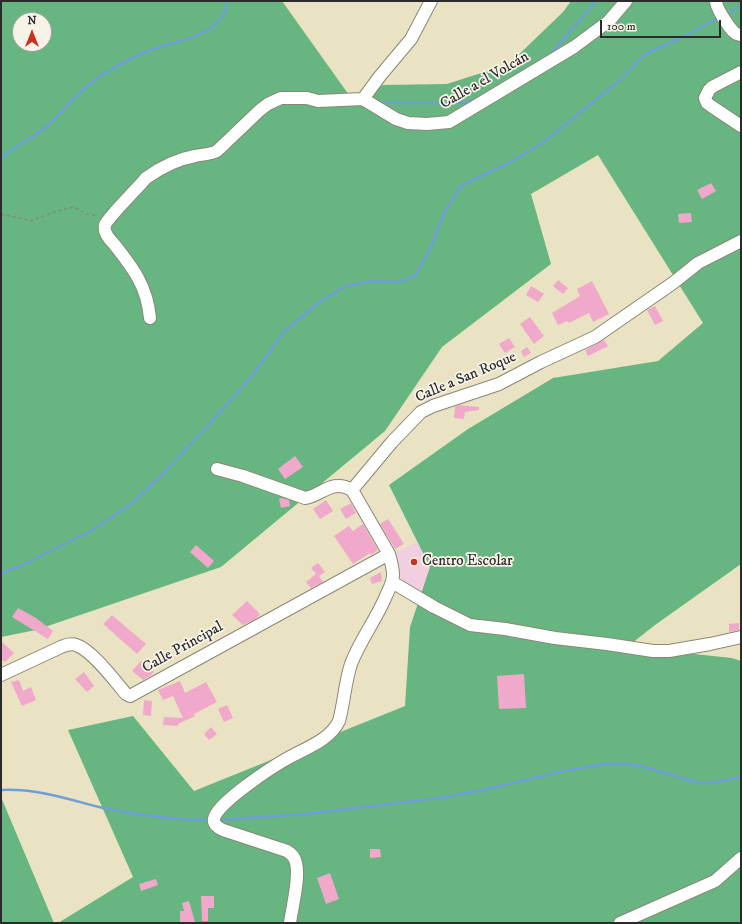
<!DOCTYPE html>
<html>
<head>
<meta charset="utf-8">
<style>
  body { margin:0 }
  #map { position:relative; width:742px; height:924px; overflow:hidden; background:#e9e3c3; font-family:"IM FELL DW Pica",serif }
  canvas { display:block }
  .frame { position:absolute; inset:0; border:2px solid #2b2b2b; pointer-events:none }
  .north { position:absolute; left:12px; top:12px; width:40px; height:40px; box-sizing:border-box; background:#f7f3e8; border:1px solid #a5a39c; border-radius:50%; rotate:0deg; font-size:11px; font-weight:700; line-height:16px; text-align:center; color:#2b2b2b }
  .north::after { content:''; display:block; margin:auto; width:14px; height:18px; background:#c8321e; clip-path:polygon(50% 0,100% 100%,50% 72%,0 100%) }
  .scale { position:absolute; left:600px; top:20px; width:121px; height:18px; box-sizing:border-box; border:2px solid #2b2b2b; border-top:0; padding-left:5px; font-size:12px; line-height:14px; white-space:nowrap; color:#2b2b2b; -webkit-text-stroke:3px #f7f3e8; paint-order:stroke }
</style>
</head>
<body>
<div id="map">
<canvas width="742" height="924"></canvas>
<div class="frame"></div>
<div class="north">N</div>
<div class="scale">100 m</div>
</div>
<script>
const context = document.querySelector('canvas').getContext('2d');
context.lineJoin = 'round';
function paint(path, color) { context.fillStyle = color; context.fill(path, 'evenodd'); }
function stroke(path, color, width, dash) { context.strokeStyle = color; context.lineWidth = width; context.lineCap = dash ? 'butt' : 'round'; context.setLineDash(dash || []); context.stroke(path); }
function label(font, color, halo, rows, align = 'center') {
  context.font = font + ' "IM FELL DW Pica",serif'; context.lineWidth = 3.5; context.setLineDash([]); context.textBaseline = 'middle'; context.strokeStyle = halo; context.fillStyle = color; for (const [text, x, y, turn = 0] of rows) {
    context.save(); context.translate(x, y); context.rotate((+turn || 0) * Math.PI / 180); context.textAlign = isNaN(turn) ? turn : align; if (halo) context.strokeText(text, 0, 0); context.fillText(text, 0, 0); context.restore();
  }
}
const built = new Path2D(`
  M421,540L442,585L424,593L418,592L399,577L395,553Z`);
const forest = new Path2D(`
  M1,1H282L354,102L383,85L447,84L509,64L563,12L571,1H741V564L655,625L627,647L732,658L741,661V923H58L133,877L68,730L133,716L194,791L405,706L410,627L430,567L389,485L468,429L553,378L658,361L703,323L598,155L531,194L551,264L442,347L385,431L221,567L36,630L1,637ZM20,20H44V44H20Z
  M1,797L54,923H1Z`);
const stream = new Path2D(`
  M726,14L741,6
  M550,55L596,1
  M379,103H465L475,100
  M1,158C16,146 34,137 48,125C61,113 72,100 85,88C102,73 123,62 145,52C170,41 225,38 227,1
  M1,573L21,566L91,531L131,504L167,470L203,431L252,376L283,333L319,302L346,286L374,281L400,282L416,275L431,247L444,213L462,185L511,162L544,142L619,81L645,54L683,37L720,17
  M1,790C36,788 70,800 103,808C139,815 173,820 210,820
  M217,820L306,814L439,798L474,792L569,770L605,764H629L641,766L699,783H711L741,777`);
const building = new Path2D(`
  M711,183L716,191L702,199L697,190Z
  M691,213L692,222L679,223L678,214Z
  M558,280L568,288L563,294L553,286Z
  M592,281L609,314L593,322L589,313L569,323L567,321L558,325L552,313L580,296L577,289Z
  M531,286L544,294L538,302L526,295Z
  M655,306L663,321L655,325L647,310Z
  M530,317L544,336L534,344L520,324Z
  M509,338L515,347L505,353L499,344Z
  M604,340L608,346L588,356L585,350Z
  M527,347L531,353L524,357L521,351Z
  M459,405L479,407V410L465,412L464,419L454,418L455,407Z
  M295,456L303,467L285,479L278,469Z
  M282,498L289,500L290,506L281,508L279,499Z
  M326,500L333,511L320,519L313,509Z
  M351,503L356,513L346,519L340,509Z
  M388,519L404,544L395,549L380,524Z
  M363,524L378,550L371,555L370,553L353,564L334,536L349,526L353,531Z
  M196,545L214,561L208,568L190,552Z
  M318,563L325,572L319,576L323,582L311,588L306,582L316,574L311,568Z
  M381,572L382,581L372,584L370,578Z
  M247,601L260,614L256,619L243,625L232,615Z
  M18,608L36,618L53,631L48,639L12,617Z
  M112,615L146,644L137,654L103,624Z
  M739,623V630L729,632V624Z
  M1,641L14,653L5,662L1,659Z
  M141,661L154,672L150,676L143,680L132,671Z
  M84,672L94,686L87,692L75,679Z
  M524,674L526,708L499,709L497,676Z
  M19,680L23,691L31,687L36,700L22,706L11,682Z
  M180,681L185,693L206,682L217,702L194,714L195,716L178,724V726L163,725L164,717L183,718L173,696L163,700L158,690Z
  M144,700L152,701L151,716L143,715Z
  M227,705L233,718L224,722L218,709Z
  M211,727L217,734L209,740L204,734Z
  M370,849H380L381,857L370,858Z
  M330,873L339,899L326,904L317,878Z
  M156,879L158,885L141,891L139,884Z
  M201,896H214V908H208V921H202Z
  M189,901L195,922H180V911H184L182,903Z`);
const path = new Path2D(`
  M1,214L31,221L51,213L73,207L78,209L86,214L94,215L97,217`);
const minor = new Path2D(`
  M716,1C716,8 729,28 735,33C737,35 738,34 741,35
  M741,72L712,87L709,90L705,98L707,103L711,106L741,126
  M363,99L380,76L411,39L431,1
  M150,318C147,286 133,268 114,244C109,239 103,232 105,225C109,216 138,188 146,178C160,168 178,159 195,156C203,154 209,155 217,151L260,110L268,104L281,98H307L318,101L363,99L396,119L408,123L427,124L449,122L574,47L609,21L626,1
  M217,469L243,476L305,498C321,496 332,478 352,490
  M392,582L434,607L470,625L505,629L555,638L607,644L653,651H669L710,644L741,637
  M1,675L61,647C66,645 71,643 76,645C92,650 115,681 126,694L130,696L389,554
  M290,923C292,908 300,877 296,863C295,858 292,854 287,851L223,830C218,828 213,824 214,819C215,804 275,765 290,757C306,748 330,740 339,721C344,703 345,682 351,664C360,640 376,620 386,596C389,589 393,583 393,575C393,568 391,561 389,554L352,490L392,442L421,412L433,406L499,384L541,362L595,337L673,283L698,263L741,241
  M620,923L715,881L741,858`);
const markers = [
  [414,562,4,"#c8321e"]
];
const streetNames = [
  ["Calle a el Volcán",485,81,-30],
  ["Calle a San Roque",466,378,-23],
  ["Calle Principal",183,648,-29]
];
const poiNames = [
  ["Centro Escolar",422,562]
];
paint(built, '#f2cfe0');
paint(forest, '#67b681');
stroke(stream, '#6d9ed7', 2.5);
paint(building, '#f0a9cb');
stroke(minor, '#8a8777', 14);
stroke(path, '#8a8777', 1.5, [3, 3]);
stroke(minor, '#fff', 12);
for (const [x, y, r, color] of markers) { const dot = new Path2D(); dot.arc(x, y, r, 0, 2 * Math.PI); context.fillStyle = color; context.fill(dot); stroke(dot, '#f7f3e8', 1.5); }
label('15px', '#2b2b2b', '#f7f3e8', streetNames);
label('15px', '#2b2b2b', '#f7f3e8', poiNames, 'left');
</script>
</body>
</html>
